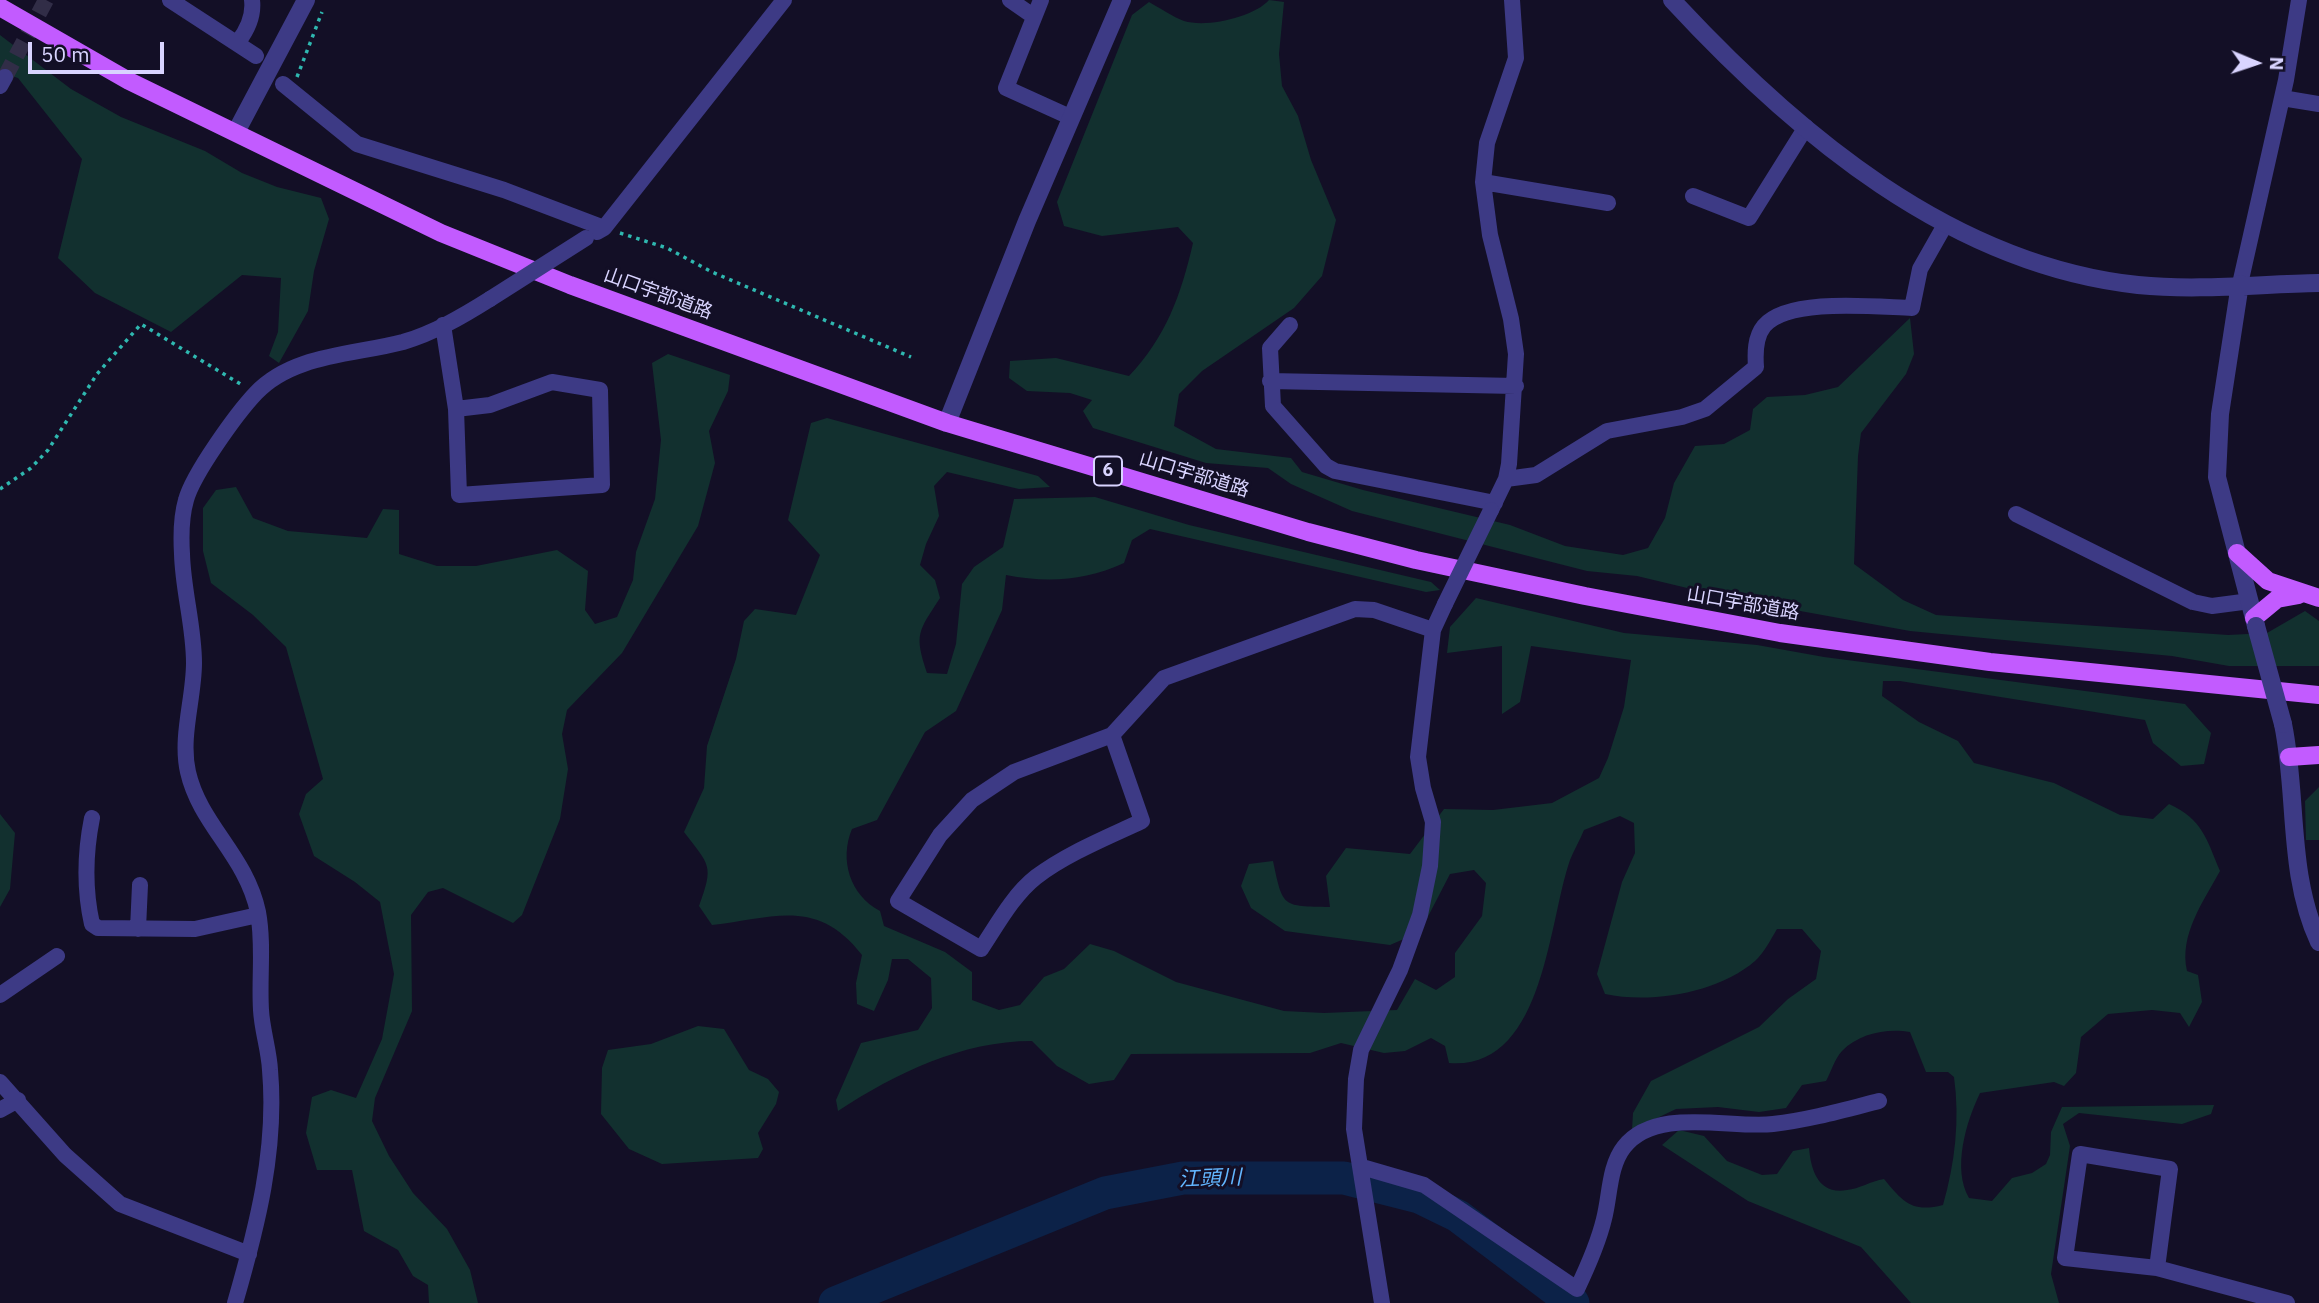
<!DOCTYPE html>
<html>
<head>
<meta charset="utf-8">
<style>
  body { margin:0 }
  #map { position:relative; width:2319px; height:1303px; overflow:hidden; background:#130f26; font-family:"IBM Plex Sans",sans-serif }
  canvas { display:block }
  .north { position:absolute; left:2221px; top:28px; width:70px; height:70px; -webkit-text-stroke:5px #130f26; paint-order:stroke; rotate:92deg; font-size:19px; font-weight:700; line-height:28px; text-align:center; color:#d9d4ff }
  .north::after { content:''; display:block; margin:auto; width:24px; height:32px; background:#d9d4ff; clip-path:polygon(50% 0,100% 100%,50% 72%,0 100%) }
  .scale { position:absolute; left:28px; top:42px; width:136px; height:32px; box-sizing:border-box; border:4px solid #d9d4ff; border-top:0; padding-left:9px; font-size:21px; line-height:24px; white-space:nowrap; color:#d9d4ff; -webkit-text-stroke:5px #130f26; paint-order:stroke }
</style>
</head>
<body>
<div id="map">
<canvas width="2319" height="1303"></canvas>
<div class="north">N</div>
<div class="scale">50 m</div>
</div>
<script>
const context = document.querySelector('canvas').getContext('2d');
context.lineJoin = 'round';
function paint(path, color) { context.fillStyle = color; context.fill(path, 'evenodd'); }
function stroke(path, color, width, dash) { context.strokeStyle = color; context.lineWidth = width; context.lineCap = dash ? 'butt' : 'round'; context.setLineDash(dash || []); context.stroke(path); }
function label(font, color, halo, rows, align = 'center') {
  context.font = font + ' "IBM Plex Sans","Noto Sans JP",sans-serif'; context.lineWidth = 6; context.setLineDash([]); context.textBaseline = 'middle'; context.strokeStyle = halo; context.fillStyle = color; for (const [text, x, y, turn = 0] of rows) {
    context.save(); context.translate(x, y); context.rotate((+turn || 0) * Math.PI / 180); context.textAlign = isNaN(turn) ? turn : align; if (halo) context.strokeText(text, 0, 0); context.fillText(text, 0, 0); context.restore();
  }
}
const green = new Path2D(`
  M1269,0L1284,2L1279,54L1282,86L1298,116L1311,160L1336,220L1322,276L1294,308L1202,371L1179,394L1174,426L1216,449L1291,458L1302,472L1363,490L1510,525L1565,546L1623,555L1648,548L1665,518L1674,483L1695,446L1724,444L1750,430L1753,409L1767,397L1805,395L1838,387L1910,318L1914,354L1906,374L1861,433L1858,456L1854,564L1903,600L1936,615L2228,635L2267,633L2305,611L2319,621V666H2229L2172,656L1910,631L1729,598L1637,576L1587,571L1352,511L1291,484L1268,468L1206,463L1093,428L1083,411L1092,400L1070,393L1027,391L1009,378L1010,361L1056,358L1129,376C1166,337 1181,295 1193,243L1178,227L1102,236L1064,226L1057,202L1132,15L1149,2C1160,8 1173,17 1184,21C1207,28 1254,17 1269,0Z
  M0,35L71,89L121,117L205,151L242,173L277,187L321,198L329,219L314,271L308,311L279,363L269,356L278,332L281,278L242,275L171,332L95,293L58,258L82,159L18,78L0,72Z
  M668,354L730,375L728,391L709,431L715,463L698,526L622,653L567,710L562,734L568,769L560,819L522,915L513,923L443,888L428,892L411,915L412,1011L375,1098L372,1121L389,1156L413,1193L447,1229L470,1270L478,1303H429L428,1285L413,1276L398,1250L364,1231L352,1170H317L306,1133L312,1097L331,1090L356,1098L382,1039L394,974L380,902L355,882L314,856L299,814L306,794L323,779L286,647L253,615L211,583L203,551V508L216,490L236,487L253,518L288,531L367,538L383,509L399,510V554L437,566H476L557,550L588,571L585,610L595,624L617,617L633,580L636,552L655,499L661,440L652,363Z
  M827,418L1038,476L1050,487L1019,489L947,472L934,486L939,516L926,544L920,565L935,580L940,598C918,632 914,634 927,673L947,674L956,644L962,584L974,567L1003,547L1014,499L1095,497L1189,525L1431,582L1440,590L1426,592L1150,529L1132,540L1124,563C1085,581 1047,583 1006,575L1002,610L956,711L925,732L877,820L852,829C839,860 850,895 880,911L884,926L945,952L972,972V1000L999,1010L1020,1005L1044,977L1064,969L1090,944L1114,951L1176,982L1284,1011L1324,1013L1397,1010L1415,979L1436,990L1455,977V953L1482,916L1486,883L1474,870L1450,874L1420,932L1390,945L1285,931L1251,908L1241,886L1249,864L1273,861C1283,908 1282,906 1330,907L1326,876L1346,848L1410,854L1444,809L1493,810L1552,803L1599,778L1608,758L1624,707L1631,660L1531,646L1520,702L1502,714V646L1447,653L1450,627L1476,598L1624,633L1757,645L1824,657L2185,704L2211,733L2204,764L2181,766L2153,743L2145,720L1900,681H1883L1882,696L1919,722L1958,741L1974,763L2054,783L2120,815L2153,819L2169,804C2203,820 2206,838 2220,871C2203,902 2179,935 2187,971L2198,975L2202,1002L2189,1027L2180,1013L2152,1010L2108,1014L2081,1037L2076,1073L2064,1086L2054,1082L1980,1093C1966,1122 1952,1169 1969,1198L1992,1201L2012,1178L2032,1173L2046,1164L2050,1155L2051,1132L2062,1107L2214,1105L2211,1114L2182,1124L2079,1113L2063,1124L2070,1146L2051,1274L2059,1303H1911L1861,1247L1748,1201L1662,1145L1679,1130L1704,1136L1727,1161L1762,1175L1777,1174L1793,1151L1809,1148C1811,1170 1818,1195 1847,1190C1859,1189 1871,1181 1884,1179C1903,1202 1912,1213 1943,1205C1955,1163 1960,1120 1954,1077L1948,1072H1926L1910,1032C1888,1028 1859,1033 1842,1051C1835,1058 1831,1072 1826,1081L1802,1085L1786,1108L1759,1112L1718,1107L1676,1109L1632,1130L1633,1113L1651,1081L1759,1027L1788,999L1816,979L1821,951L1802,929H1777C1771,939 1764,953 1755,961C1718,993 1651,1004 1605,994L1597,974L1622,882L1635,853L1634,823L1620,816L1584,830C1580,840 1574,850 1570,860C1548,923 1544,1071 1449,1063L1445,1046L1431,1038L1405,1051L1384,1053L1341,1043L1310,1053L1131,1054L1114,1080L1089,1084L1057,1066L1032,1041C962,1041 896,1073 838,1111L836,1100L861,1043L918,1030L932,1008L931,978L908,959H892L888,980L874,1011L857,1004L856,983L862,955C817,897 774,918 712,925L699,906C714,865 710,866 684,832L704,788L707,746L736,659L744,621L755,609L796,615L820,555L788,520L811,423Z
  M2319,787V840H2306L2305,801Z
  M0,814L15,833L10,889L0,907Z
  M698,1026L724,1029L749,1070L768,1079L779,1092L776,1104L758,1133L763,1149L758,1158L662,1164L629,1149L601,1114L602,1068L608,1050L651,1044Z`);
const river = new Path2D(`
  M835,1303L1105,1193L1183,1178H1344L1419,1197L1458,1216L1573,1303`);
const minorTunnel = new Path2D(`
  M5,77L46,0`);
const path = new Path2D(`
  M297,77L322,12
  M620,233L667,248L712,272L911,357
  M0,489L31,468L48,450L97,374L141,324L242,385`);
const minor = new Path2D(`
  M170,0L256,56
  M1010,0L1033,16
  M1041,0L1006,88L1070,117
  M238,42C248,29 254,16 252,0
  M283,84L357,144L504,190L604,228
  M0,86L5,77
  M2282,98L2319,104
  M1483,182L1608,203
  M1693,196L1749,218L1806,127
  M597,232L604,228L784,0
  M2240,284L2286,80L2299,0
  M443,325L456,409L459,495L602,485L600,390L552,382L490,405L456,409
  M1290,325L1270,348L1273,406L1326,466L1335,471L1495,503
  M1270,381L1516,386
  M1506,479L1536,475L1607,431L1682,417L1705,409L1756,367C1755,353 1755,337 1764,326C1788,297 1877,307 1912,308L1920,269L1945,225
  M1491,510L1506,479L1509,464L1516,354L1511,319L1490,235L1483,182L1487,143L1516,58L1512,0
  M2016,514L2193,602L2212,606L2250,601
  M1112,735L1142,821C1106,838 1068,853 1036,877C1013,895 997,925 981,949L898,901L940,835L972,800L1014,772L1112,735L1164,678L1355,609L1374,610L1433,630
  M92,818C85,853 84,888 92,924L98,928L195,929L258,915
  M138,929L140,885
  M0,995L57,956
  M0,1082L65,1155L120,1204L249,1254
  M0,1110L18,1100
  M1362,1167L1424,1185L1577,1289C1588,1266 1598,1244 1604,1219C1610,1196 1609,1166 1624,1147C1656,1106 1730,1129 1773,1124C1809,1120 1844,1110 1879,1101
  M2157,1268L2170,1169L2080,1154L2065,1258L2157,1268L2287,1303
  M235,1303C257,1227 277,1150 270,1070C269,1050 262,1030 261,1010C259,977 264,945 258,912C246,855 200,825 188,772C180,737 194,698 194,663C194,626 183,591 182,554C181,537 181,517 186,500C193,474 237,413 256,393C293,354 354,355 403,342C434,333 463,316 490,299
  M1382,1303L1354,1129L1356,1079L1361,1050L1400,970L1420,915L1430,866L1433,822L1423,788L1418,757L1433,630L1445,604`);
const tertiary = new Path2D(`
  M1672,0C1795,133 1951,265 2138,285C2198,291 2259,284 2319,283
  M236,132L306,0
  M2240,284L2220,414L2217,477L2256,626
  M947,423L1027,221L1122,0
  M2283,724C2298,797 2287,873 2319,942`);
const primary = new Path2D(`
  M0,7L129,81L441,233L570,285L947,423L1308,532L1416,560L1585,596L1780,633L1990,662L2319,695
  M2237,553L2268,581L2319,598
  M2254,618L2277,599L2299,595
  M2289,757L2319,755`);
const minorBridge = new Path2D(`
  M490,299L586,238
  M1445,604L1491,510`);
const tertiaryBridge = new Path2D(`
  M2256,626L2283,724`);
const shields = [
  [1108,471,28]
];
const shieldNames = [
  ["6",1108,471]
];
const streetNames = [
  ["山口宇部道路",658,294,20],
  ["山口宇部道路",1194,475,17],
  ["山口宇部道路",1743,604,10]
];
const waterNames = [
  ["江頭川",1210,1179,-2]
];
paint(green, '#12302f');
stroke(river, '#0c2248', 33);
stroke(minorTunnel, '#312d47', 16, [16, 8]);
stroke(path, '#2fb8b0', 3.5, [3.5, 5]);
stroke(minor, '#3d3a85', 16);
stroke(tertiary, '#3d3a85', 18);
stroke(primary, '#c25bff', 18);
stroke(minorBridge, '#3d3a85', 16);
stroke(tertiaryBridge, '#3d3a85', 18);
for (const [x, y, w] of shields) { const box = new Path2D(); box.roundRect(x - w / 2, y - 14.5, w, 29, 5); context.fillStyle = '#130f26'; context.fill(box); stroke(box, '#d9d4ff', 2); }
label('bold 18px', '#d9d4ff', null, shieldNames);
label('19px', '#d9d4ff', '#130f26', streetNames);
label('italic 21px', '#62b6ff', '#130f26', waterNames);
</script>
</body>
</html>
